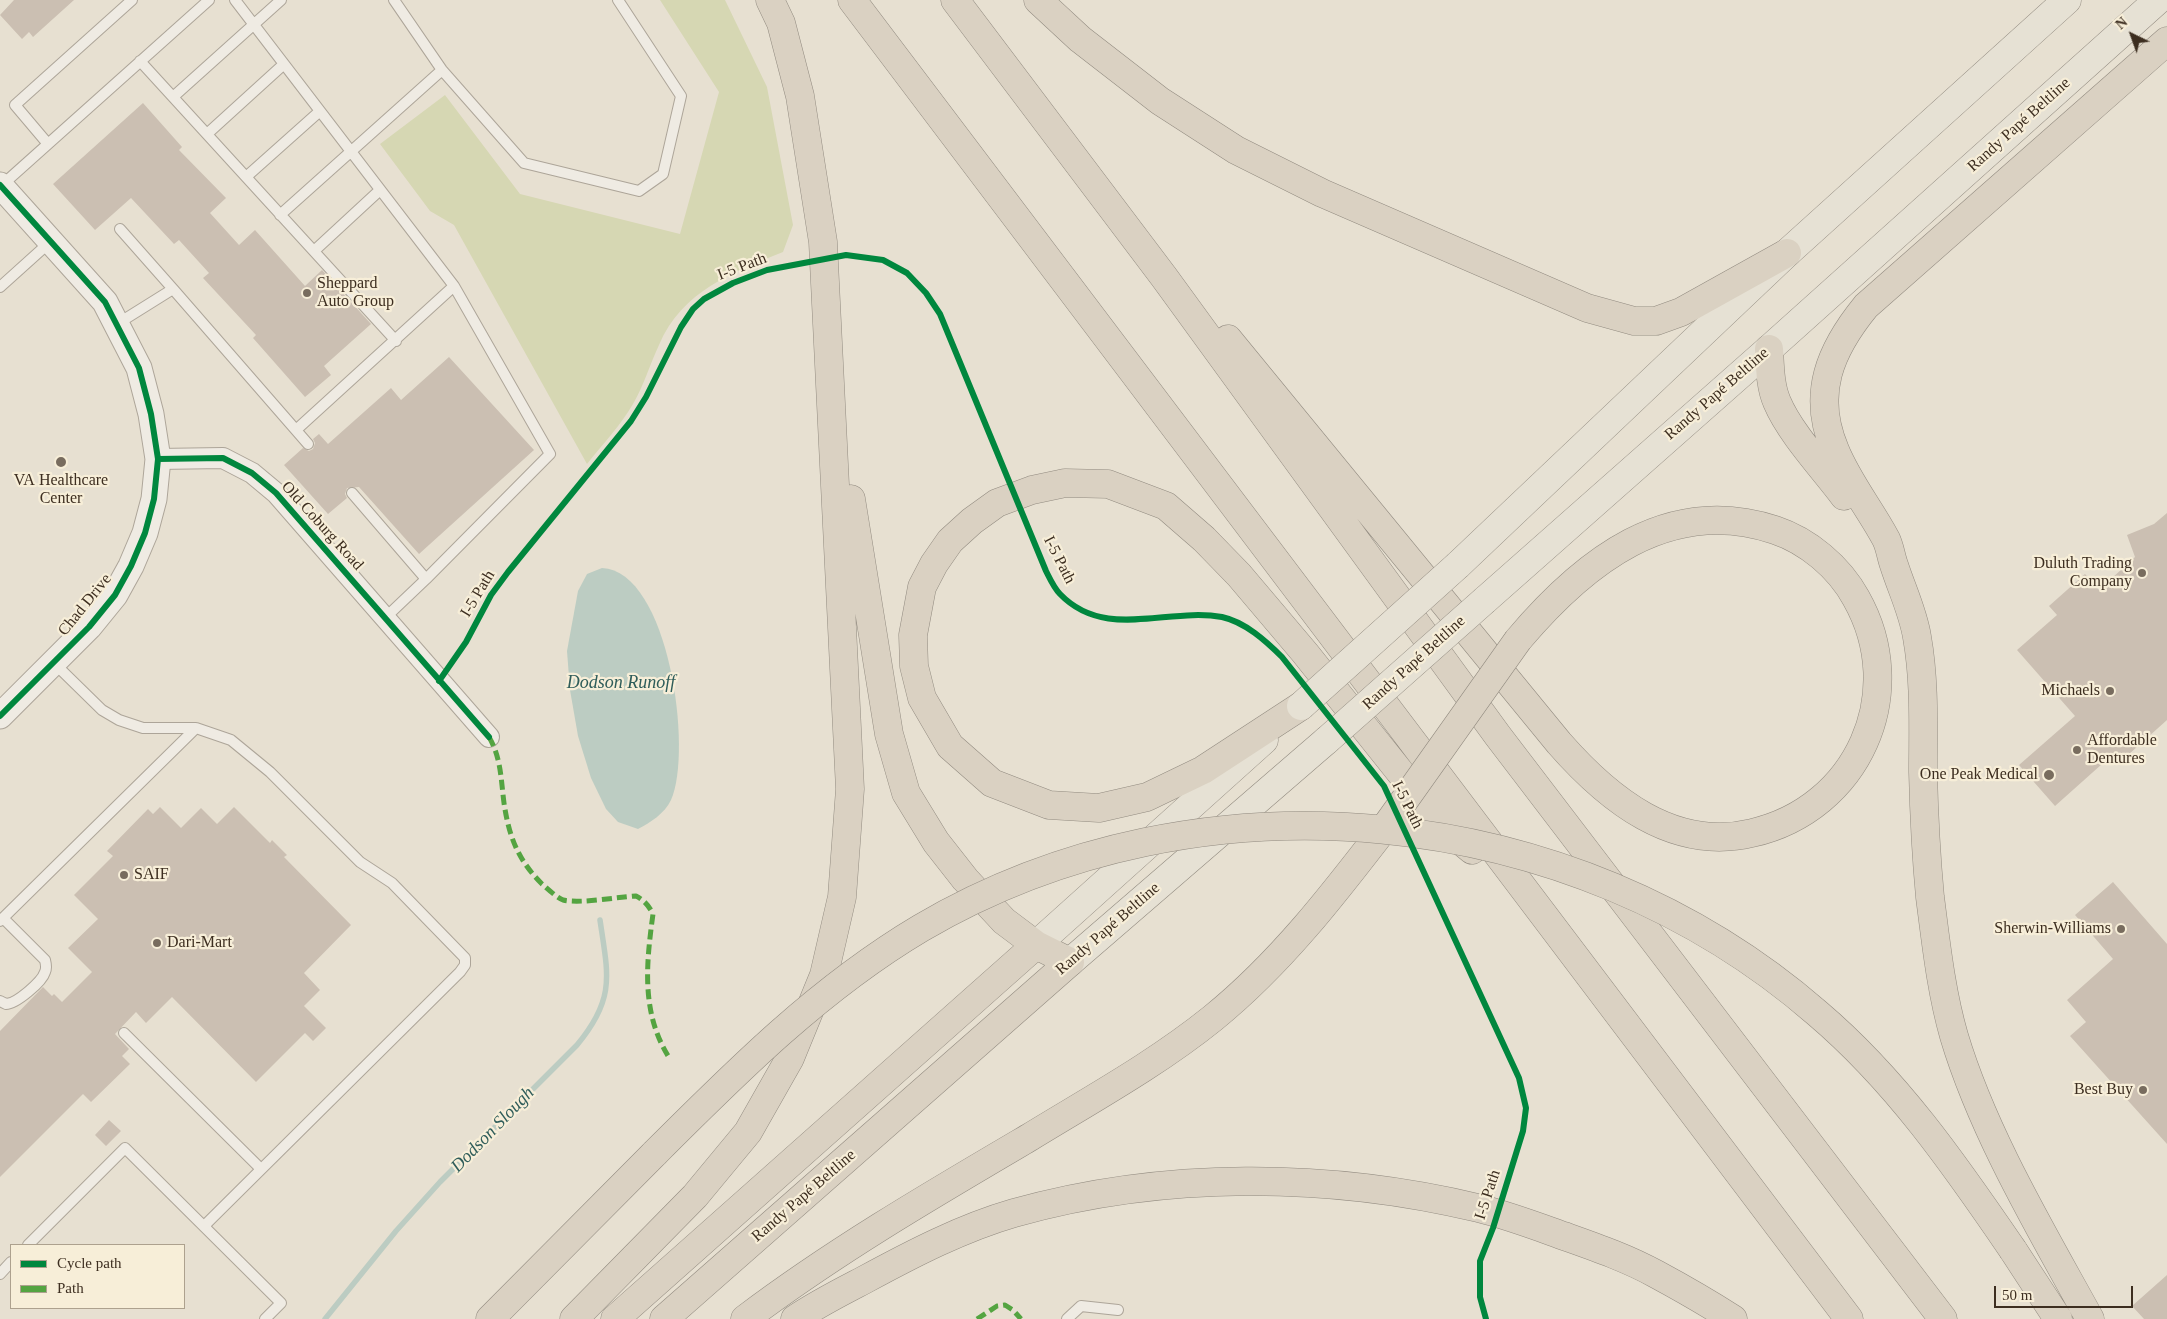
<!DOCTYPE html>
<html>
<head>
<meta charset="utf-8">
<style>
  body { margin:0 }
  #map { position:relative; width:2167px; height:1319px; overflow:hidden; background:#e7e0d1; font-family:"Times New Roman",serif }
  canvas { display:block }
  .legend { position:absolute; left:10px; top:1244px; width:175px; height:65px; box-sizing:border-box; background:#f7eed8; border:1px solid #ada18e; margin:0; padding:6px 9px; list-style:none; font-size:15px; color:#3d2e20 }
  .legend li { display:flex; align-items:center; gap:10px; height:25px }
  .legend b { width:25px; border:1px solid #ada18e }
  .north { position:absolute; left:2107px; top:10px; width:50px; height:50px; -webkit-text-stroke:4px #f7eed8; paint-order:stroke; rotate:318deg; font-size:14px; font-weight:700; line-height:20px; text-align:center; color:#3d2e20 }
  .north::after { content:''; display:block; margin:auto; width:18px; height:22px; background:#3d2e20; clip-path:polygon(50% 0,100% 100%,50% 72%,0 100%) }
  .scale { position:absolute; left:1994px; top:1286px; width:139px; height:22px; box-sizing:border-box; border:2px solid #3d2e20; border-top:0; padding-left:6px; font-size:15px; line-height:18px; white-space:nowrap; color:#3d2e20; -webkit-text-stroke:4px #f7eed8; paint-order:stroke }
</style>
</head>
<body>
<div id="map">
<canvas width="2167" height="1319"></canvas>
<ul class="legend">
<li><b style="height:6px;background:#00873e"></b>Cycle path</li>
<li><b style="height:6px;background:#54a441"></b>Path</li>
</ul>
<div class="north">N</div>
<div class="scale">50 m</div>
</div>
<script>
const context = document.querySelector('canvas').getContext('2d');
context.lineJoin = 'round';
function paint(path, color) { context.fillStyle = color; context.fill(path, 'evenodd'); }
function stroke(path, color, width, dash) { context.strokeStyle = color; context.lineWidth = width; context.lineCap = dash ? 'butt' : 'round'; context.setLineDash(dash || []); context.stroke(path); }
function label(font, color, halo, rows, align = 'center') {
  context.font = font + ' "Times New Roman",serif'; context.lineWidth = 4.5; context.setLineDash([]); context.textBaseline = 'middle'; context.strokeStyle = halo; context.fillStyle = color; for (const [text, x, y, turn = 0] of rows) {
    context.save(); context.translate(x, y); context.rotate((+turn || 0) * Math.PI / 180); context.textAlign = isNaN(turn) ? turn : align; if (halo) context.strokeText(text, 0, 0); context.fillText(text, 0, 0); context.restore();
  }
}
const green = new Path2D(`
  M660,0H725L767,87L793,225L783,252C733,272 682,291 659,345C650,364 644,385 633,404C621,425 602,445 587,464L454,225L430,211L380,144L445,95L520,194L680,234L719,92Z`);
const water = new Path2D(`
  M602,568C669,571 693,751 671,800C665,813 650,823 638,829L618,822L606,809L591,778L578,736L570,690L567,651L578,591L587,574Z`);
const stream = new Path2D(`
  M325,1319L396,1231L440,1182L577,1045C616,998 608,975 600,920`);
const building = new Path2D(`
  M14,0H74L33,37L29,32L22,39L0,15Z
  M143,103L182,147L179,150L226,198L210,213L239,245L255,230L305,286L322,270L371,324L324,366L331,375L305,397L253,338L256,335L203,278L209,273L179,240L174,244L131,198L95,230L53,184Z
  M449,357L534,450L419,554L359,487L347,488L345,494L347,498L328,514L284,465L303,448L309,451L313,449L315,443L313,439L319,434L328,444L391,388L401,400Z
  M2167,513V720L2118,764L2111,756L2055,806L2019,765L2075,716L2017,650L2057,615L2049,606L2085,574L2099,590L2135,557L2127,535L2154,524Z
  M160,807L181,828L201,808L217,824L234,807L270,843L272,840L287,855L284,857L351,925L304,973L320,990L304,1006L326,1028L313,1041L305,1033L256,1082L172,997L146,1023L136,1012L115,1034L129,1049L122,1056L130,1064L91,1102L83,1094L0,1177V1031L43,987L52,996L54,994L62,1002L92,972L68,948L98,919L74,895L113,856L107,851L148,809L153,814Z
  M2113,882L2167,944V1144L2070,1036L2086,1022L2067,1000L2113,959L2075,915Z
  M109,1120L121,1131L106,1146L95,1135Z
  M2167,1275V1319H2144L2132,1306Z`);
const service = new Path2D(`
  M235,0L454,286L550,454L426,579
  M394,0L442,70L524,163L639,191L663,174L681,96L618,0
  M140,61L396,341
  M173,97L281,0
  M207,134L284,64
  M48,144L15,105L132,0
  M246,177L320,111
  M1,186L209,0
  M280,215L442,70
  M120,229L173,289
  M314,251L380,190
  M0,287L50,242
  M117,324L173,289L308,444
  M296,430L454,286
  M352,493L426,579L385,618
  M54,663L102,710L119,720L143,728H196L231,740L270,772L360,862L392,883L465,958V965L460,972L204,1226
  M0,921L196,728
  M0,1001L6,1004C16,1004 42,982 45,972C47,968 46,964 45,960L3,918
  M124,1033L261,1169
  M28,1245L125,1148L281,1303L265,1319
  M0,1274L11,1262
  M1067,1319L1081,1306L1118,1310`);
const minor = new Path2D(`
  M158,459L223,458L252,473L276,493L489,737`);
const tertiary = new Path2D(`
  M0,185L105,302L139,368L151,414L158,459L154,499L145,533L131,566L115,595L89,627L0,716`);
const primary = new Path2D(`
  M1458,565L1787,253L2067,0
  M1485,600L1769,349L2158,0
  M1036,945L1264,740
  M1070,962L1327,740`);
const motorway = new Path2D(`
  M852,0L1849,1319
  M955,0L1164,277L1498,736L1943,1319
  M1038,0L1080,39L1160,101L1236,150L1322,193L1587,308L1634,321H1656L1681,312L1787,253
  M1228,339L1559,743C1608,799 1673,852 1752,833C1858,809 1910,693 1856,598C1839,567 1808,541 1775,530C1668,494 1583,563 1518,640
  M1769,349C1770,366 1770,386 1777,402C1790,433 1823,468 1844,496
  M1301,706L1203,770L1147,797L1099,808L1049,805L992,783L950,746L922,698L914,666L913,635L922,587L934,564L950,541L972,521L997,503L1032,490L1065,483L1108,484L1166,506L1204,539L1239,575L1305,653L1443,826L1472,850
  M2013,1250L2058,1319
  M490,1319L655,1153
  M574,1319L695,1196L748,1132L790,1058L824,975L842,897L850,789L823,242L800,96L781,23L770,0
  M615,1319L1036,945
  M664,1319L1070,962L1036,945L1004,921L965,879L936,842L906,793L889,734L851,499
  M745,1319C835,1251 933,1194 1030,1137C1092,1099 1156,1064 1213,1018C1282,962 1336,891 1389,822
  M795,1319C817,1304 841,1292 864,1280C912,1254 962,1228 1014,1213C1164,1171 1327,1172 1478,1208C1507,1215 1536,1226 1564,1236C1595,1247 1627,1258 1656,1274C1682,1288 1708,1303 1733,1319
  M2090,1319C2041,1230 1983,1133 1954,1036C1941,991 1936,943 1930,897C1926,855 1924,814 1923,772C1923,728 1925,682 1917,637C1913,612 1902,590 1894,565C1891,557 1890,547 1886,539C1870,509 1848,482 1835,450C1811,394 1830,350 1866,306L2167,41`);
const primaryBridge = new Path2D(`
  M1301,706L1458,565
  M1327,740L1485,600`);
const motorwayBridge = new Path2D(`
  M1389,822L1518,640
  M655,1153C738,1070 820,988 921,928C1200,764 1573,801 1817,1013C1896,1080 1955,1165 2013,1250`);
const quiet = new Path2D(`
  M489,737C501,757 501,780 504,803C509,837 518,860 542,884C548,889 556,897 563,900C580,904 617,897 636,896C644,900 649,906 653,914C646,965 641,1014 670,1059
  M977,1319L997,1306L1005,1305L1013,1310L1021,1319`);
const cycleway = new Path2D(`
  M0,185L105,302L139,368L151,414L158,459L154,499L145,533L131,566L115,595L89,627L0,716
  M158,459L223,458L252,473L276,493L489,737
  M439,681L466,642L491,595L508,572L631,421L646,397L681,327L693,309L704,299L733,283L767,270L846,255L883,260L907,273L926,293L940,314L1046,571C1050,579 1054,588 1060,594C1105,641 1168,607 1222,617C1245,622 1266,641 1282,657L1384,786L1519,1078L1526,1108L1523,1131L1493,1228L1480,1261V1297L1486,1319`);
const markers = [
  [307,293,5,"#786c5e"],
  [61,462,6,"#786c5e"],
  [2142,573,5,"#786c5e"],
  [2110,691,5,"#786c5e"],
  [2077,750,5,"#786c5e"],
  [2049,775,6,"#786c5e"],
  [124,875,5,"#786c5e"],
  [2121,929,5,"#786c5e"],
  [157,943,5,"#786c5e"],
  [2143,1090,5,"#786c5e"]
];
const streetNames = [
  ["Randy Papé Beltline",2019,125,-42],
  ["I-5 Path",742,267,-21],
  ["Randy Papé Beltline",1717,394,-41],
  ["Old Coburg Road",322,526,48],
  ["I-5 Path",1059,560,63],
  ["I-5 Path",478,594,-59],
  ["Chad Drive",85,605,-51],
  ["Randy Papé Beltline",1414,663,-42],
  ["I-5 Path",1407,805,64],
  ["Randy Papé Beltline",1108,929,-41],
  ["I-5 Path",1488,1195,-72],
  ["Randy Papé Beltline",804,1196,-41]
];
const poiNames = [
  ["Sheppard",317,284,"left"],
  ["Auto Group",317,302,"left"],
  ["VA Healthcare",61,481,"center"],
  ["Center",61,499,"center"],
  ["Duluth Trading",2132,564],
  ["Company",2132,582],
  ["Michaels",2100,691],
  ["Affordable",2087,741,"left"],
  ["Dentures",2087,759,"left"],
  ["One Peak Medical",2038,775],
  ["SAIF",134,875,"left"],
  ["Sherwin-Williams",2111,929],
  ["Dari-Mart",167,943,"left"],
  ["Best Buy",2133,1090]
];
const waterNames = [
  ["Dodson Runoff",621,683],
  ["Dodson Slough",493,1130,-46]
];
paint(green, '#d6d7b3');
paint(water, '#bcccc2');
stroke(stream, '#bcccc2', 5.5);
paint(building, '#cbbfb2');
stroke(service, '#ada599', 12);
stroke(minor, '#ada599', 22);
stroke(tertiary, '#ada599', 27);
stroke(primary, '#928b80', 29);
stroke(motorway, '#928b80', 29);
stroke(service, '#efebe3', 10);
stroke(minor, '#efebe3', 20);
stroke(tertiary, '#efebe3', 25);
stroke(primary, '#e6e1d4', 28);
stroke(motorway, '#dad1c2', 28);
stroke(primaryBridge, '#928b80', 29, []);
stroke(motorwayBridge, '#928b80', 29, []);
stroke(primaryBridge, '#e6e1d4', 28);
stroke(motorwayBridge, '#dad1c2', 28);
stroke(quiet, '#54a441', 5, [10, 5]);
stroke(cycleway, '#00873e', 6);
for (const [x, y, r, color] of markers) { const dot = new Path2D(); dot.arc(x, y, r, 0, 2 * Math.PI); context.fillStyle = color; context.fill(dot); stroke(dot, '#f7eed8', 2); }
label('16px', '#3d2e20', '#f7eed8', streetNames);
label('16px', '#3d2e20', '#f7eed8', poiNames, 'right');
label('italic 18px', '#2f5d5a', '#f7eed8', waterNames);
</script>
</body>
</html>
